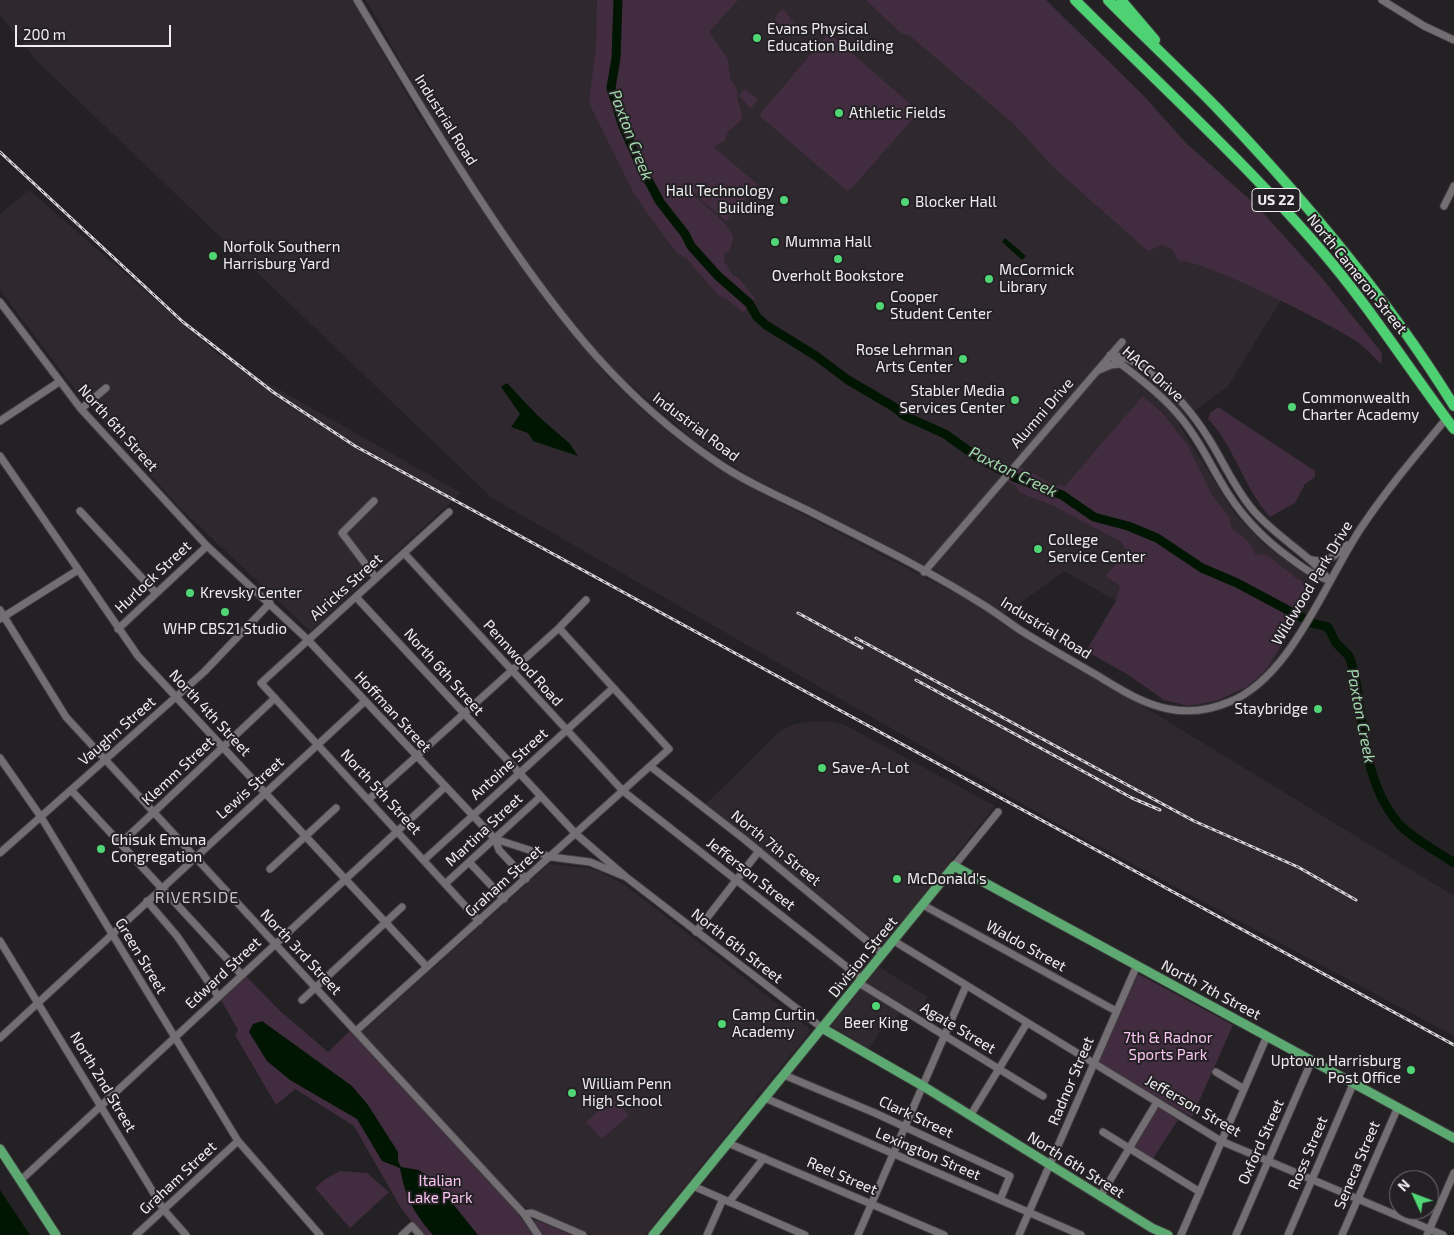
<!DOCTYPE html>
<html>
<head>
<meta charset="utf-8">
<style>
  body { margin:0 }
  #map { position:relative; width:1454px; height:1235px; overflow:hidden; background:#242124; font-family:"Exo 2",sans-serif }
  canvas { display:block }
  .north { position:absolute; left:1389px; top:1170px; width:50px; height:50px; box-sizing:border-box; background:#242124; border:1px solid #757375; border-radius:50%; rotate:313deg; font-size:14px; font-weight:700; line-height:20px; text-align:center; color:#efedef }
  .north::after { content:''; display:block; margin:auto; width:18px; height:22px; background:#50d674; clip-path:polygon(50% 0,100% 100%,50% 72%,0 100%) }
  .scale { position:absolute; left:15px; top:25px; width:156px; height:22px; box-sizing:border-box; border:2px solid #efedef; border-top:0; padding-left:6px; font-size:15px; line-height:18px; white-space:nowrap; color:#efedef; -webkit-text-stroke:4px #242124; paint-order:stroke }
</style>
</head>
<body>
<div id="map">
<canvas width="1454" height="1235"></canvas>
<div class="north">N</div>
<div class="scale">200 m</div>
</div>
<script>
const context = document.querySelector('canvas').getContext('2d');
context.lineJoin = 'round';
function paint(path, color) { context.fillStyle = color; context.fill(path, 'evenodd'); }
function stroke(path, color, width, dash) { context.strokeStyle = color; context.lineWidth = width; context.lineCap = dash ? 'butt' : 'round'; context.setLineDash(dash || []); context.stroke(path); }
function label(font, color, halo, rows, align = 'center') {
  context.font = font + ' "Exo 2",sans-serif'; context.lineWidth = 4; context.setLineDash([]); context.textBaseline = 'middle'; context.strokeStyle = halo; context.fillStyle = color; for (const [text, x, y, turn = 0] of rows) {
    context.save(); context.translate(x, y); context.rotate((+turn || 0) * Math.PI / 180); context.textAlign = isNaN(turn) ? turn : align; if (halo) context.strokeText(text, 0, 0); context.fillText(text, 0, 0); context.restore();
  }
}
const built = new Path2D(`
  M0,0H352L417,112L538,291L608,377L643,411L683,444L720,469L766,495L972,602L1454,896V1036L1054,822L492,498L35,59L0,15Z
  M366,0H1019L1301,268L1228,386L1178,423L1235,514L1265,545L1315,582V590L1272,664L1254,682L1222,699L1198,705L1165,700L1127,674L1086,651L1116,601L1064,571L1005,614L937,571L749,476L695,441L607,364L580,335L513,245L433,119Z
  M29,190L220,356L461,493L310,631L180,508L80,396L0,290V214Z
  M830,721L845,725L995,806L882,946L706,804L780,731L792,725L807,722Z
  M549,864L587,868L600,872L625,885L811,1030L645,1235H593L522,1206L362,1032Z
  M879,967L928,997L914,1020L900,1012L888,1030L883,1027L869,1049L831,1026Z`);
const green = new Path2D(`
  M597,0H738L709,32L728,59L730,78L737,89C736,95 741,112 743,118L728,132L725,140L714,147L758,185L726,221L683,183L681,184C692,195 730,224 733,236C734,240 730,247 730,251L724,254L725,262L733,276L738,277L755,299L743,313L730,301L718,295L686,258L678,254L666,239L634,194L589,103L596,46Z
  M866,0H1046L1142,94L1186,143L1256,205L1322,278L1382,353L1381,364C1374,358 1367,349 1359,343C1335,326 1203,259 1179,261L1171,248L1162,245L1148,251L1053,167L1015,125L909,35L902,34Z
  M783,9L795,25L789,33L775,20L778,13Z
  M827,35H831L917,110V114L850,190H846L761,117V113Z
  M745,89L758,100L751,108L739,96Z
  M1143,396L1162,413L1187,444L1212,495L1229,517L1232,529C1241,534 1253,544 1255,554L1267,555L1296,578L1310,585L1311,591L1314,592L1264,672L1245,688L1216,701L1188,706L1164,700L1127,674L1086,651L1116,601L1120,586L1106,576L1127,551L1121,542L1054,506L1020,493L1016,486L1007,481L1019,467C1034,471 1045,483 1059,486L1061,484L1064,487Z
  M1218,407L1315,471V477L1305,484L1295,503L1270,517C1245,490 1233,444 1208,419L1210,413Z
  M1138,974L1233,1025L1192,1117L1097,1062Z
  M246,976L279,1010L328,1052L350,1031L515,1210L533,1235H422L401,1208L354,1126L295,1089L276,1105L235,1035L238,1030L221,1000Z
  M612,1098L629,1115L602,1139L586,1122Z
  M1156,1106L1178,1120L1152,1160L1131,1148Z
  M340,1171L367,1173L389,1192L350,1228L315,1188L325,1179Z
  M536,1220L571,1235H541L534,1221Z`);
const water = new Path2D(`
  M1005,238L1026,256L1022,260L1002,242Z
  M507,383L537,415L570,444L578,456L533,441L528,433L511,427L520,414L501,387Z
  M262,1021L352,1086L368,1105L398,1152V1161L401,1167L418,1170L432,1178L478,1235H433C414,1213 405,1197 400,1168L382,1161L357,1119L290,1080L267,1061L249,1032L253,1024Z
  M0,1190L30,1235H0Z`);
const river = new Path2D(`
  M618,0L616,58L611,88L622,124L639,163L660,202L685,234L691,246L718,276L749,303L757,317L766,325L816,356L848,380L894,407L905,416L945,434L980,459L1016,478L1062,495L1094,517L1128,526L1157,538L1202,568L1237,583L1312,623L1328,627L1336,643L1349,656L1354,671C1364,723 1363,785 1401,826C1415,840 1437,851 1454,863`);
const minor = new Path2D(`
  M357,0C403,77 449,154 499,228C562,321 624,400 718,463C747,483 781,497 813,513C870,542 928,570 982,604C995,612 1007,621 1020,630C1044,645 1069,659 1093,673C1117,687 1141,704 1169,709C1189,713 1210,710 1229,702C1291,678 1325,582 1361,528C1387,489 1417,454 1446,419
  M1382,0L1424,26L1454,40
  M1444,206L1454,186
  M0,302L81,409L207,546L308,640L495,839L551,857L590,862L626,877
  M1110,355C1131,357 1138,364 1154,376C1176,393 1194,415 1209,439C1224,463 1235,489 1253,510C1276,537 1308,553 1329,580
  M1110,355C1135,376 1161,393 1181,418C1198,438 1208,460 1221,482C1238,512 1262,538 1290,558C1302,567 1314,576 1329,580
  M1099,370L1111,365L1121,364
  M81,409L106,388
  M0,421L59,382
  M0,456L138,656L427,967
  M374,501L342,533L376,578
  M80,511L155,592
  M449,512L261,683L479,921
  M404,553L623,791L862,979
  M1309,559C1326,565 1335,556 1347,545
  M924,572L1122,342
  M356,597L576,834L626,877L822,1028
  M0,610L66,717L501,1189L524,1214L538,1235
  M0,619L78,570
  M118,629L207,546
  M0,758L41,817L238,1141L320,1235
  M650,766L744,839L883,954
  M71,790L242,975
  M369,799L559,628L586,600
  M495,839L499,850L526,879
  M121,843L275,698
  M0,853L204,672L270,603
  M424,860L613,688
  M469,862L504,899
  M954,866L998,812
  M270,869L336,808
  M446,883L540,797
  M147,901L177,936L218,996
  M923,905L1116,1011
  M696,932L759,851
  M0,941L164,1210L186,1235
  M894,941L1221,1141L1443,1235
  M859,983L1043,1096
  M302,1000L402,907
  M356,1031L669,749L559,628
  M0,1038L364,702
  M1216,1072L1244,1089
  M784,1075L875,1113L1010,1176L1000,1200
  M765,1098L1081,1235
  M970,1116L1027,1023
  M1103,1132L1200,1192
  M728,1143L944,1235
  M21,1180L445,787
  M693,1186L805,1235
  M1100,1197L1157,1102
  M729,1202L764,1158
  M524,1214L532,1213L583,1235
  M136,1235L238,1141
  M402,1235L412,1226L420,1235
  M707,1235L723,1199
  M858,1235L966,986
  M1019,1235L1137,965
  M1181,1235L1267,1036
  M1236,1235L1312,1060
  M1288,1235L1354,1082
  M1342,1235L1398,1107
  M1427,1235L1454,1173`);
const major = new Path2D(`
  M822,1028L923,1086L1152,1228L1168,1235
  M0,1149L56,1235
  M653,1235L954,866L1454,1138`);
const highway = new Path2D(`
  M1075,0C1157,82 1244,161 1320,249C1369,306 1409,369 1454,429
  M1108,0C1144,37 1182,72 1218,109C1305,200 1388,299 1454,406
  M1121,0L1155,40`);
const rail = new Path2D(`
  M0,152L183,322L273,392L355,446L1454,1045
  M798,613L862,648
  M856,638L1194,821L1298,867L1356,900
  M916,680L1132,798L1160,810`);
const markers = [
  [757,38,5,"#50d674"],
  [839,113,5,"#50d674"],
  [784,200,5,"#50d674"],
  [905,202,5,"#50d674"],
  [775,242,5,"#50d674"],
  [213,256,5,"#50d674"],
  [838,259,5,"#50d674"],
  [989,279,5,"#50d674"],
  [880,306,5,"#50d674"],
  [963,359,5,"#50d674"],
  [1015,400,5,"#50d674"],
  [1292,407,5,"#50d674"],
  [1038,549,5,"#50d674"],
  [190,593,5,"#50d674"],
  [225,612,5,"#50d674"],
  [1318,709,5,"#50d674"],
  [822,768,5,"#50d674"],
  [101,849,5,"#50d674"],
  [897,879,5,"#50d674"],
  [876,1006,5,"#50d674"],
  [722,1024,5,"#50d674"],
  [1411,1070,5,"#50d674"],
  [572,1093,5,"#50d674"]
];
const shields = [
  [1276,200,48]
];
const shieldNames = [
  ["US 22",1276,200]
];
const poiNames = [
  ["Evans Physical",767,29],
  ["Education Building",767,46],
  ["Athletic Fields",849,113],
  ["Hall Technology",774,191,"right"],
  ["Building",774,208,"right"],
  ["Blocker Hall",915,202],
  ["Mumma Hall",785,242],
  ["Norfolk Southern",223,247],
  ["Harrisburg Yard",223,264],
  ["McCormick",999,270],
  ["Library",999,287],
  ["Overholt Bookstore",838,276,"center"],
  ["Cooper",890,297],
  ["Student Center",890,314],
  ["Rose Lehrman",953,350,"right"],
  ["Arts Center",953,367,"right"],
  ["Stabler Media",1005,391,"right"],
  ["Services Center",1005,408,"right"],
  ["Commonwealth",1302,398],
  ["Charter Academy",1302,415],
  ["College",1048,540],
  ["Service Center",1048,557],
  ["Krevsky Center",200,593],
  ["WHP CBS21 Studio",225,629,"center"],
  ["Staybridge",1308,709,"right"],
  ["Save-A-Lot",832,768],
  ["Chisuk Emuna",111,840],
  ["Congregation",111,857],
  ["McDonald's",907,879],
  ["Camp Curtin",732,1015],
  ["Academy",732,1032],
  ["Beer King",876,1023,"center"],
  ["Uptown Harrisburg",1401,1061,"right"],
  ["Post Office",1401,1078,"right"],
  ["William Penn",582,1084],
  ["High School",582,1101]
];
const streetNames = [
  ["Industrial Road",446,120,58],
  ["North Cameron Street",1357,274,51],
  ["HACC Drive",1153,374,41],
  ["Alumni Drive",1042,413,-49],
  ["Industrial Road",696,427,37],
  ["North 6th Street",118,428,48],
  ["Hurlock Street",153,577,-43],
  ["Wildwood Park Drive",1312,583,-59],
  ["Alricks Street",346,587,-42],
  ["Industrial Road",1046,628,32],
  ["Pennwood Road",523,663,48],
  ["North 6th Street",444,672,48],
  ["Hoffman Street",393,712,47],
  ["North 4th Street",210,713,47],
  ["Vaughn Street",117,731,-41],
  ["Antoine Street",509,764,-42],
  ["Klemm Street",178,771,-43],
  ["Lewis Street",250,788,-42],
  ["North 5th Street",381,792,47],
  ["Martina Street",484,830,-43],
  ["North 7th Street",776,848,39],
  ["Jefferson Street",751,874,38],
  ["Graham Street",504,881,-42],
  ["North 6th Street",737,946,38],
  ["Waldo Street",1026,946,29],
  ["North 3rd Street",301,952,47],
  ["Green Street",141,956,59],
  ["Division Street",863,957,-51],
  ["Edward Street",223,973,-43],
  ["North 7th Street",1211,990,28],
  ["Agate Street",958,1028,31],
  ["Radnor Street",1071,1081,-67],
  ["North 2nd Street",103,1082,59],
  ["Jefferson Street",1193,1106,30],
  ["Clark Street",916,1117,25],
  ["Oxford Street",1261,1142,-66],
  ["Ross Street",1308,1153,-67],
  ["Lexington Street",928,1154,23],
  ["North 6th Street",1076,1165,32],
  ["Seneca Street",1357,1165,-67],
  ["Reel Street",842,1176,23],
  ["Graham Street",178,1178,-43]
];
const parkNames = [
  ["7th & Radnor",1168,1038],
  ["Sports Park",1168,1055],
  ["Italian",440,1181],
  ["Lake Park",440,1198]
];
const waterNames = [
  ["Paxton Creek",631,135,69],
  ["Paxton Creek",1013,472,26],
  ["Paxton Creek",1361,716,79]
];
const neighbourhoodNames = [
  ["RIVERSIDE",197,898]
];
paint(built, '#30282f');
paint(green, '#422c3f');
paint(water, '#001502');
stroke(river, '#001502', 9);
stroke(minor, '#3f3c3f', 9);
stroke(major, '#3f3c3f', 11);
stroke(highway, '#3f3c3f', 12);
stroke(minor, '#726e72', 7);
stroke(major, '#5ca972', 9);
stroke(highway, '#4ed172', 10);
stroke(rail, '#d6d4d6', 3);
stroke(rail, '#242124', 1, [4]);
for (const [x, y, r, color] of markers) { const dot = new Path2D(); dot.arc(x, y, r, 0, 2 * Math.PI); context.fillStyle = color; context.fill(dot); stroke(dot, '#242124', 2); }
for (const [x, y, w] of shields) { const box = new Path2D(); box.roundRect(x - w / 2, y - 11.5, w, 23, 4); context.fillStyle = '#242124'; context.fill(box); stroke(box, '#efedef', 1); }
label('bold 14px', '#efedef', null, shieldNames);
label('15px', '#efedef', '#242124', poiNames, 'left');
label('15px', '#efedef', '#242124', streetNames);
label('15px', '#fbc5f3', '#242124', parkNames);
label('italic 16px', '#a4dbad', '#242124', waterNames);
context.letterSpacing = '1px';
label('16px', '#c6c1c5', '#242124', neighbourhoodNames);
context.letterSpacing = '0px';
</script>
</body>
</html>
